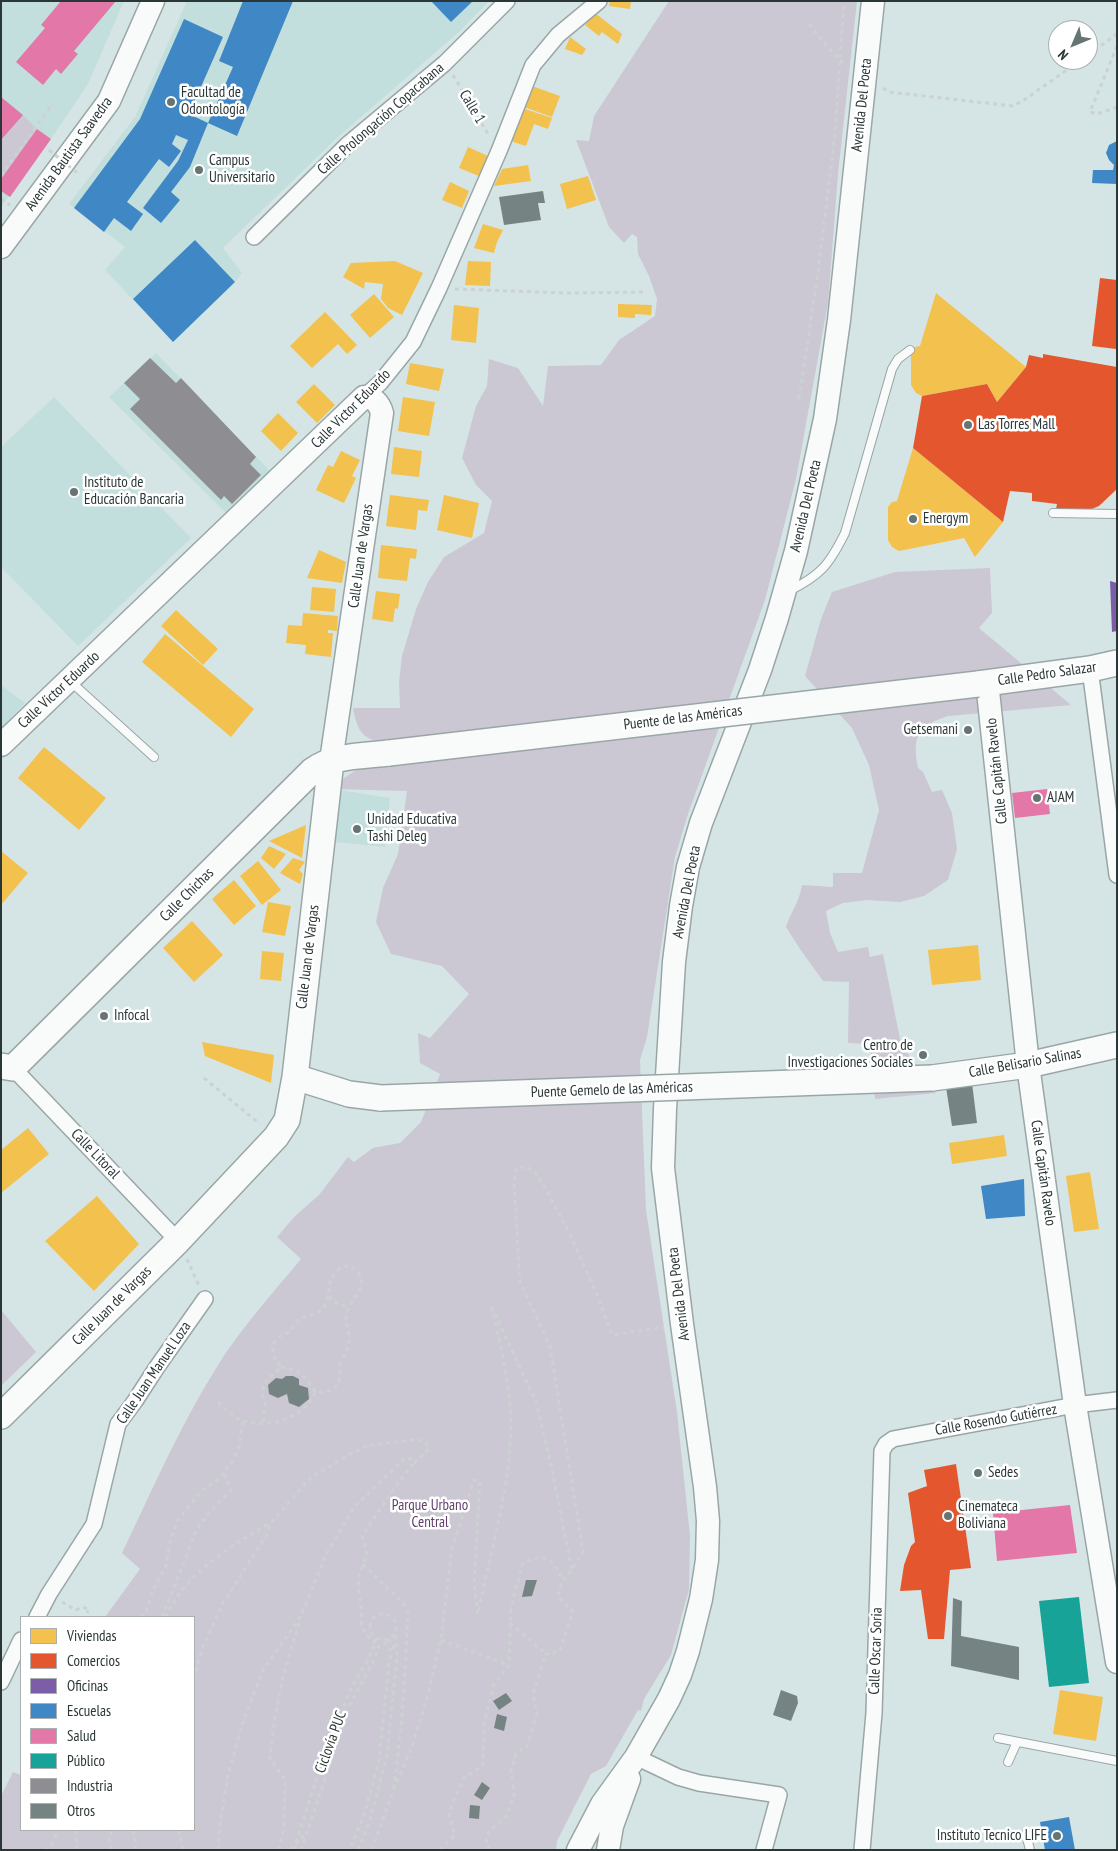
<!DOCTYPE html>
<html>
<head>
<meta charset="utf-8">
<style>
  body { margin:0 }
  #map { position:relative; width:1118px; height:1851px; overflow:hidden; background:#d5e5e5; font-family:"PT Sans Narrow",sans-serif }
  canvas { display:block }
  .frame { position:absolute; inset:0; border:2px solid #2b3737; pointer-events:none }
  .legend { position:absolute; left:20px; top:1616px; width:175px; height:215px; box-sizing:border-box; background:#fff; border:1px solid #aaafaf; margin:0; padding:6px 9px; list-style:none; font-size:15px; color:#2b3737 }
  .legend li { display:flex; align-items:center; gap:10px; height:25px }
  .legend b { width:25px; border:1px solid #aaafaf }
  .north { position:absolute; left:1048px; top:20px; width:50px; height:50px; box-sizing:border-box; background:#fff; border:1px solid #aaafaf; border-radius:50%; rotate:225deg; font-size:14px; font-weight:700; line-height:20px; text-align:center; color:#2b3737 }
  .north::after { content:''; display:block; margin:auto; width:18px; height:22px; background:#667474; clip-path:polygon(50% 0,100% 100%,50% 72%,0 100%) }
</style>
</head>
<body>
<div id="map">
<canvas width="1118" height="1851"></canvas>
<div class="frame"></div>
<ul class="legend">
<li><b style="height:14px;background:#f2c14e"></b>Viviendas</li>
<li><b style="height:14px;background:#e4572e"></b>Comercios</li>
<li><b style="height:14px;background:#7b5ea7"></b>Oficinas</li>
<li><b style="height:14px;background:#3f88c5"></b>Escuelas</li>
<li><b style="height:14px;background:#e377a8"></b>Salud</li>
<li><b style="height:14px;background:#17a398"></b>Público</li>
<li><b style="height:14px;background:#8d8d92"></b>Industria</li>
<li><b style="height:14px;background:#768383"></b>Otros</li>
</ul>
<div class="north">N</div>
</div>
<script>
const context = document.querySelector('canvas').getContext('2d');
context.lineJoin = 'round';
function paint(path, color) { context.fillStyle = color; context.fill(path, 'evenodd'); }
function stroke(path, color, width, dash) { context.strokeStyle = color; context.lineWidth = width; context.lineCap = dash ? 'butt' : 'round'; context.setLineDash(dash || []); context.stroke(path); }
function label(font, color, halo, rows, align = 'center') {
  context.font = font + ' "PT Sans Narrow",sans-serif'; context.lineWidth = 5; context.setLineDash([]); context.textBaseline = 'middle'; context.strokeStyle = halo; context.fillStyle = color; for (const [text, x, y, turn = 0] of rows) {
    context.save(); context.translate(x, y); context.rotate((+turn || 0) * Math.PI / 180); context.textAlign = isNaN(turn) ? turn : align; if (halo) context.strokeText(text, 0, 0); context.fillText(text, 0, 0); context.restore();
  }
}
const built = new Path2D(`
  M1,1H124L88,84L51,139L1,207Z
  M187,1H489L460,31L338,137L223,248L242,273L235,282L173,342L105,270L125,247L69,204L135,117Z
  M156,353L272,473L228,515L109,397Z
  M54,397L191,538L78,646L1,567V447Z
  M1,685L25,703L1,728Z
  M333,789L390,798L385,847L325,841Z`);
const green = new Path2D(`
  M669,1H857L838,174L828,303L796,479L765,600L688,814L675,857L647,1037L640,1060L646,1210L677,1412L690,1536L689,1589L671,1655L644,1699L641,1711L638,1710L606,1766L591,1774L557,1841L556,1850H1V1796L13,1772L21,1775V1830H194V1617H105L140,1569L122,1553C154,1486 184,1417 225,1354C248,1321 275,1290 301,1259L277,1237L295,1216L319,1195L348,1157L354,1162L373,1148L400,1143L421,1122L440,1074L420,1063L418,1033L430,1038L469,994L442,966L391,954L376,922L383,888L398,854L407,791L333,789L344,778L358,769L390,767L432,761L411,737C377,741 360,749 353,708H400L399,682L402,656L416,609L428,582L444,557L484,533L492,501L476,485L462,458L476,406L487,386L489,359L518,368L543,406L548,366L601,365L619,340L655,316L657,299L649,276L638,254L637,237L632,234L624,243L609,227L576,140L589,141L594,116Z
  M23,115L37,129L1,179V140Z
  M990,568L992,613L979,628L1071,705L948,716C917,726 912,737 918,768L923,772L932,792L942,790L952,813L957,849L948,880L924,896L900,902L867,900L843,903L826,911L830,933L838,952L868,947L870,957L883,954L901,1044L936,1093L875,1099L870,1044L848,1043L849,982L823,981L800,949L786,927C791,911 799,903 802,885L833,887V873H862L879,810L869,765L852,728L805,676L821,619L832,592L895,572Z
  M1,1310L36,1352L1,1386Z`);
const homes = new Path2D(`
  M610,1H631L630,9L609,6Z
  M595,13L622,34L618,44L602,32L599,36L585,25Z
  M570,37L586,49L582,55L565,49Z
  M529,85L560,96L552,117L521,106Z
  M522,108L552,118L548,129L534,124L526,146L510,141Z
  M468,147L488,156L479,176L459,168Z
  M528,165L531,181L494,186L502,169Z
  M588,176L596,200L567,209L560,184Z
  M450,182L469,191L462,208L442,200Z
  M483,224L503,230L497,242L494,253L474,248Z
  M395,261L423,273L402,315L388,308L381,299L383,284L365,282L364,289L343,277L351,263Z
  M468,261L491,262L490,286L465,285Z
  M936,293L1026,367L997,402L987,384L922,396L916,393L911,385V352L915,347L920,346Z
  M374,294L394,317L370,338L350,315Z
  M618,304L652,305L651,315L635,314V318L618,317Z
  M454,305L479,308L476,343L451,340Z
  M325,312L357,345L347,354L338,344L312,368L290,346Z
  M410,363L444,369L439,391L406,384Z
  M314,384L335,405L317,423L296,402Z
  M403,397L435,402L429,436L398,431Z
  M278,413L298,433L281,451L261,431Z
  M394,447L422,451L419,477L391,474Z
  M913,448L1003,522L975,557L964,538L899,551L892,547L888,540V507L892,502L897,501Z
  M341,451L360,460L352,476L356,478L344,503L316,490L328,465L333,467Z
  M390,495L429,500L427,511L418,510L416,530L386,526Z
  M444,495L479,503L472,538L437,530Z
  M381,545L417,549L416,559L410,558L407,581L378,578Z
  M319,550L346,562L342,583L307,578Z
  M312,587L336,589L334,612L310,610Z
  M376,591L400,594L398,609L395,608L393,622L372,619Z
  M176,610L218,649L203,665L161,626Z
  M303,613L338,616L337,631L328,630V633H333L331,657L305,654L306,645L286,643L288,625L302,626Z
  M165,634L254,709L231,737L142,662Z
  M44,747L106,798L79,830L18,778Z
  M306,825L302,858L269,841Z
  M269,846L286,854L274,869L261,858Z
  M1,851L28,873L1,905Z
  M293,858L305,862L299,870L303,874L300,884L280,873Z
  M258,861L281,890L262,905L240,876Z
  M234,880L256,906L234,925L212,899Z
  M268,902L291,906L285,936L262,932Z
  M192,921L223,955L194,982L163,948Z
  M978,945L981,980L932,985L928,950Z
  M262,951L284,953L281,981L260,979Z
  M202,1042L274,1055L271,1083L205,1056Z
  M28,1128L49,1154L1,1193V1150Z
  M1004,1135L1007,1156L952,1164L949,1143Z
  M1090,1172L1099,1229L1074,1232L1066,1176Z
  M97,1196L139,1244L94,1291L45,1241Z
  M1060,1690L1103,1697L1096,1741L1053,1734Z`);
const shops = new Path2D(`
  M1100,278L1117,280L1116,349L1092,346Z
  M1043,354L1117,367V489L1099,506L1089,510L1076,511L1056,509L1057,504L1032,501V493L1010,491L1003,522L913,448L922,396L987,384L997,402L1026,367L1029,355L1043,358Z
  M956,1464L971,1568L950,1570L944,1639H928L921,1590L900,1591L904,1565L911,1546L915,1542L908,1493L927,1486L924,1470Z`);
const offices = new Path2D(`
  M1110,581L1117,583V631L1112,632Z`);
const schools = new Path2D(`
  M243,1H293L237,136L208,123L190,167L171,192L180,200L161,223L143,208L178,161L188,140L176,135L172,144L181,151L169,167L159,159L127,202L143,214L131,231L114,218L104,232L74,208L140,119L184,19L223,37L189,114L208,123L233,67L219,61Z
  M431,1H473L451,22Z
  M1117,141V184L1092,183L1093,170H1113L1114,165L1109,160L1106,153L1109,145Z
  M195,240L235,282L173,342L133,299Z
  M1024,1179L1025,1216L986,1219L981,1186Z
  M1069,1817L1075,1850H1045L1040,1822Z`);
const health = new Path2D(`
  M61,1H116L74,51L78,54L61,74L56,69L43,85L16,62L45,28L41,25Z
  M1,97L23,115L1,140Z
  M37,129L51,139L10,197L1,191V179Z
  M1047,789L1050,814L1015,818L1012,793Z
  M1070,1505L1077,1553L997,1561L993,1513Z`);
const public = new Path2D(`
  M1079,1597L1089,1683L1049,1687L1039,1601Z`);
const industry = new Path2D(`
  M150,358L176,383L181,378L256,457L250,464L261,475L232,504L224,496L221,500L130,409L140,399L124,383Z`);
const building = new Path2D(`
  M543,191L545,203H538L541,220L504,225L499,197Z
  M972,1083L977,1123L952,1126L946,1087Z
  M286,1376H293L299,1379V1385L308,1388L309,1399L299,1407L289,1403L287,1394L278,1398L269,1394L268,1385L276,1378L282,1379Z
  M526,1580H537L532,1596L522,1597Z
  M953,1598L962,1601L961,1636L1019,1647V1680L951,1666Z
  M781,1690L797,1696L798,1703L791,1721L773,1715Z
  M506,1693L512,1701L499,1710L493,1701Z
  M497,1714L507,1717L504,1731L494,1728Z
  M482,1782L490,1788L482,1800L474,1795Z
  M470,1805L480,1806L479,1819L469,1818Z`);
const path = new Path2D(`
  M809,24L831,51L847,66
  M1117,46L1090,112L1097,114L1117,107
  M1088,55L1117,34
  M453,75L488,134
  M883,88L889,92L1013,106L1024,100L1081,60
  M1,176L52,104
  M1,199L10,205
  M455,289L565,293L647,292
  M799,399L818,273L835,134L844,1
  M204,1078L260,1124
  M187,1259L199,1286
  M329,1296C335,1303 339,1306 348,1306
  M281,1367C300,1371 305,1375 315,1392
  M218,1402C226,1410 233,1417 243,1421C268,1429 306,1418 315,1392C328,1393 338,1390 340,1376C340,1372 339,1368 340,1365C344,1355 350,1347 349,1336C348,1329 346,1323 346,1317C347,1301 370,1288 358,1272C355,1269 352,1267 348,1266C343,1266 338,1269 335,1273C325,1283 332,1297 323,1308C313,1319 301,1310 290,1332C270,1337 268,1352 281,1367L266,1381L263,1387L262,1395L265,1403L263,1423
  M363,1564L408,1608C406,1668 402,1727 394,1786
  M62,1602L76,1610L82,1607L89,1609L87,1613
  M370 1627a13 13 0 1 1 26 0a13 13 0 1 1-26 0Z
  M140,1617L146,1611L154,1588L166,1566L170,1542L177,1521L202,1490L219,1479L233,1460L239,1447L243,1421
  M162,1617L197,1529L209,1513L231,1490L224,1472
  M165,1617C170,1610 174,1601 179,1594C200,1566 240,1539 271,1523
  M510,1623L546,1654
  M388,1639L397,1652
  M441,1640L509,1665
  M194,1679L202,1649L223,1603L266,1536L271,1523L312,1476L326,1469L350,1454L370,1445L413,1440L425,1441L429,1449L413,1464
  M76,1830L77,1850
  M133,1830L136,1850
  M179,1830L183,1850
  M45,1850L51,1847L58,1830
  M111,1850L109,1837L113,1830
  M218,1850L220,1824L228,1775L243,1722L263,1670L301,1616L326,1555L355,1506L405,1458L411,1459L413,1464L393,1490L362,1536L367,1554L358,1578L361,1607V1624L366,1635L379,1646
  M244,1850H248
  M279,1850L284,1827L285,1779L270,1759L273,1730L282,1680L300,1620
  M290,1850L305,1834
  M294,1850C309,1797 329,1744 349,1693C357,1674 372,1659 376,1638
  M301,1850L350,1705L375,1658L379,1646L384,1643C393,1649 392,1653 389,1662L379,1760L365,1812L350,1850
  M358,1850L370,1820L387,1755L397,1657L395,1630
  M372,1850L393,1791L411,1749L427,1698L441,1640L452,1549L474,1480L480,1482L474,1585L478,1614C490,1552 510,1490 511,1426C511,1387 500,1343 491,1305L536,1402L551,1465L572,1570
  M440,1850L455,1835L449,1815L453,1802L464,1778L483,1765L484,1724L494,1684L509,1665L511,1608L523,1562C545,1554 554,1557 562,1581
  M489,1850L486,1839L490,1830L505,1819L514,1796L511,1769L516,1754L527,1746L537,1713L533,1694L546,1654L560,1651L573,1611L558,1597L562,1581L572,1570L583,1552L550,1346L520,1282L514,1182L517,1167H527L538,1175L570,1234L598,1297L612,1335L664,1327`);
const lane = new Path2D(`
  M1053,513L1117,514
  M789,591C821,575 829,565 845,533L892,369L898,359L910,350
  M71,682L154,757
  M998,1738L1117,1761
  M1008,1762L1017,1742
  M1026,1834L1030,1850`);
const street = new Path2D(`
  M254,237L347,145L445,63L507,1
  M364,397L380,383L413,342L439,288L499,151L533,65L558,35L599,1
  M1090,669L1117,875
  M13,1068L178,1241
  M37,1617L49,1594L94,1524L118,1424L135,1401L157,1367L205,1299
  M1,1682L21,1640
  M636,1757L678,1777L699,1783L779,1795L764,1850
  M862,1850L874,1713L882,1451L886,1444L893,1439L1075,1405L1117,1400`);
const secondary = new Path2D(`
  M1,247L109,101L153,1
  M987,682L1028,1065L1075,1405L1117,1662
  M1,745L364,397C374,398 379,402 382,413L331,761
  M578,1850L602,1804L636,1757L669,1699L680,1675L688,1651L701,1599L707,1560L708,1521L705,1487L682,1324L663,1168L665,1109L674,962L681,906L688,867L701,823L760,670L777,618L796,551L825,419L839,320L873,1
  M608,1850L612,1826L629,1779`);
const primary = new Path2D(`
  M978,684L1090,669L1117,663
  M1,1066L13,1068L312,771C333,755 363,756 389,753
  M295,1077L349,1094L381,1098
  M932,1078L1028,1065L1117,1045
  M1,1416L178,1241L276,1137L287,1120L295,1077L331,761`);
const pathBridge = new Path2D(`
  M49,150L80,175`);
const primaryBridge = new Path2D(`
  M389,753L978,684
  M381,1098L932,1078`);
const markers = [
  [171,102,5,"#667474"],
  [199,170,5,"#667474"],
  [968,425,5,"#667474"],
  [74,492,5,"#667474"],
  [913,519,5,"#667474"],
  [968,730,5,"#667474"],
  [1037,798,5,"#667474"],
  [357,829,5,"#667474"],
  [104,1016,5,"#667474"],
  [923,1055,5,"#667474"],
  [978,1473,5,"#667474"],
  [948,1516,5,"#667474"],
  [1057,1836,5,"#667474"]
];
const poiNames = [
  ["Facultad de",181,93],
  ["Odontología",181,110],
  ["Campus",209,161],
  ["Universitario",209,178],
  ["Las Torres Mall",978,425],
  ["Instituto de",84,483],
  ["Educación Bancaria",84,500],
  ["Energym",923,519],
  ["Getsemani",958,730,"right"],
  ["AJAM",1047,798],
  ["Unidad Educativa",367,820],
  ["Tashi Deleg",367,837],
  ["Infocal",114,1016],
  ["Centro de",913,1046,"right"],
  ["Investigaciones Sociales",913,1063,"right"],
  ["Sedes",988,1473],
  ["Cinemateca",958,1507],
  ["Boliviana",958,1524],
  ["Instituto Tecnico LIFE",1047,1836,"right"]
];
const streetNames = [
  ["Avenida Del Poeta",862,105,-84],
  ["Calle 1",472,107,59],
  ["Calle Prolongación Copacabana",381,119,-41],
  ["Avenida Bautista Saavedra",69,154,-54],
  ["Calle Victor Eduardo",351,409,-45],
  ["Avenida Del Poeta",806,506,-77],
  ["Calle Juan de Vargas",361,556,-82],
  ["Calle Pedro Salazar",1047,674,-8],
  ["Calle Victor Eduardo",59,690,-43],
  ["Puente de las Américas",683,718,-7],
  ["Calle Capitán Ravelo",997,771,-96],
  ["Avenida Del Poeta",687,892,-79],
  ["Calle Chichas",187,895,-45],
  ["Calle Juan de Vargas",308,957,-83],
  ["Calle Belisario Salinas",1025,1063,-10],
  ["Puente Gemelo de las Américas",612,1090,-2],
  ["Calle Litoral",95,1154,46],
  ["Calle Capitán Ravelo",1043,1173,82],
  ["Avenida Del Poeta",679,1294,-97],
  ["Calle Juan de Vargas",112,1306,-45],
  ["Calle Juan Manuel Loza",154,1373,-56],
  ["Calle Rosendo Gutiérrez",996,1420,-10],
  ["Calle Oscar Soria",876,1651,-88],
  ["Ciclovía PUC",331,1742,-70]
];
const parkNames = [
  ["Parque Urbano",430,1506],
  ["Central",430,1523]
];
paint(built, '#c2dfdd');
paint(green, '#cbc8d4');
paint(homes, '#f2c14e');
paint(shops, '#e4572e');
paint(offices, '#7b5ea7');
paint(schools, '#3f88c5');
paint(health, '#e377a8');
paint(public, '#17a398');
paint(industry, '#8d8d92');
paint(building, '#768383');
stroke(lane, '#9aa6a6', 10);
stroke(street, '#9aa6a6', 18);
stroke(secondary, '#9aa6a6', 25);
stroke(primary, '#9aa6a6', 28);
stroke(path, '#ccd1d1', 3, [4, 4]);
stroke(lane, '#f9fbfb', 8);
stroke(street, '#f9fbfb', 15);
stroke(secondary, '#f9fbfb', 22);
stroke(primary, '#f9fbfb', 25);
stroke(primaryBridge, '#9aa6a6', 28, []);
stroke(pathBridge, '#ccd1d1', 3, [4, 4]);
stroke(primaryBridge, '#f9fbfb', 25);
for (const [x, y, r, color] of markers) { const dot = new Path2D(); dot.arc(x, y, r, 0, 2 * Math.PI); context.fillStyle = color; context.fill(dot); stroke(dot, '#fff', 2); }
label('15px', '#2b3737', '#fff', poiNames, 'left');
label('15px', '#2b3737', '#fff', streetNames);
label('15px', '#613e6d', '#fff', parkNames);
</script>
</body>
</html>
